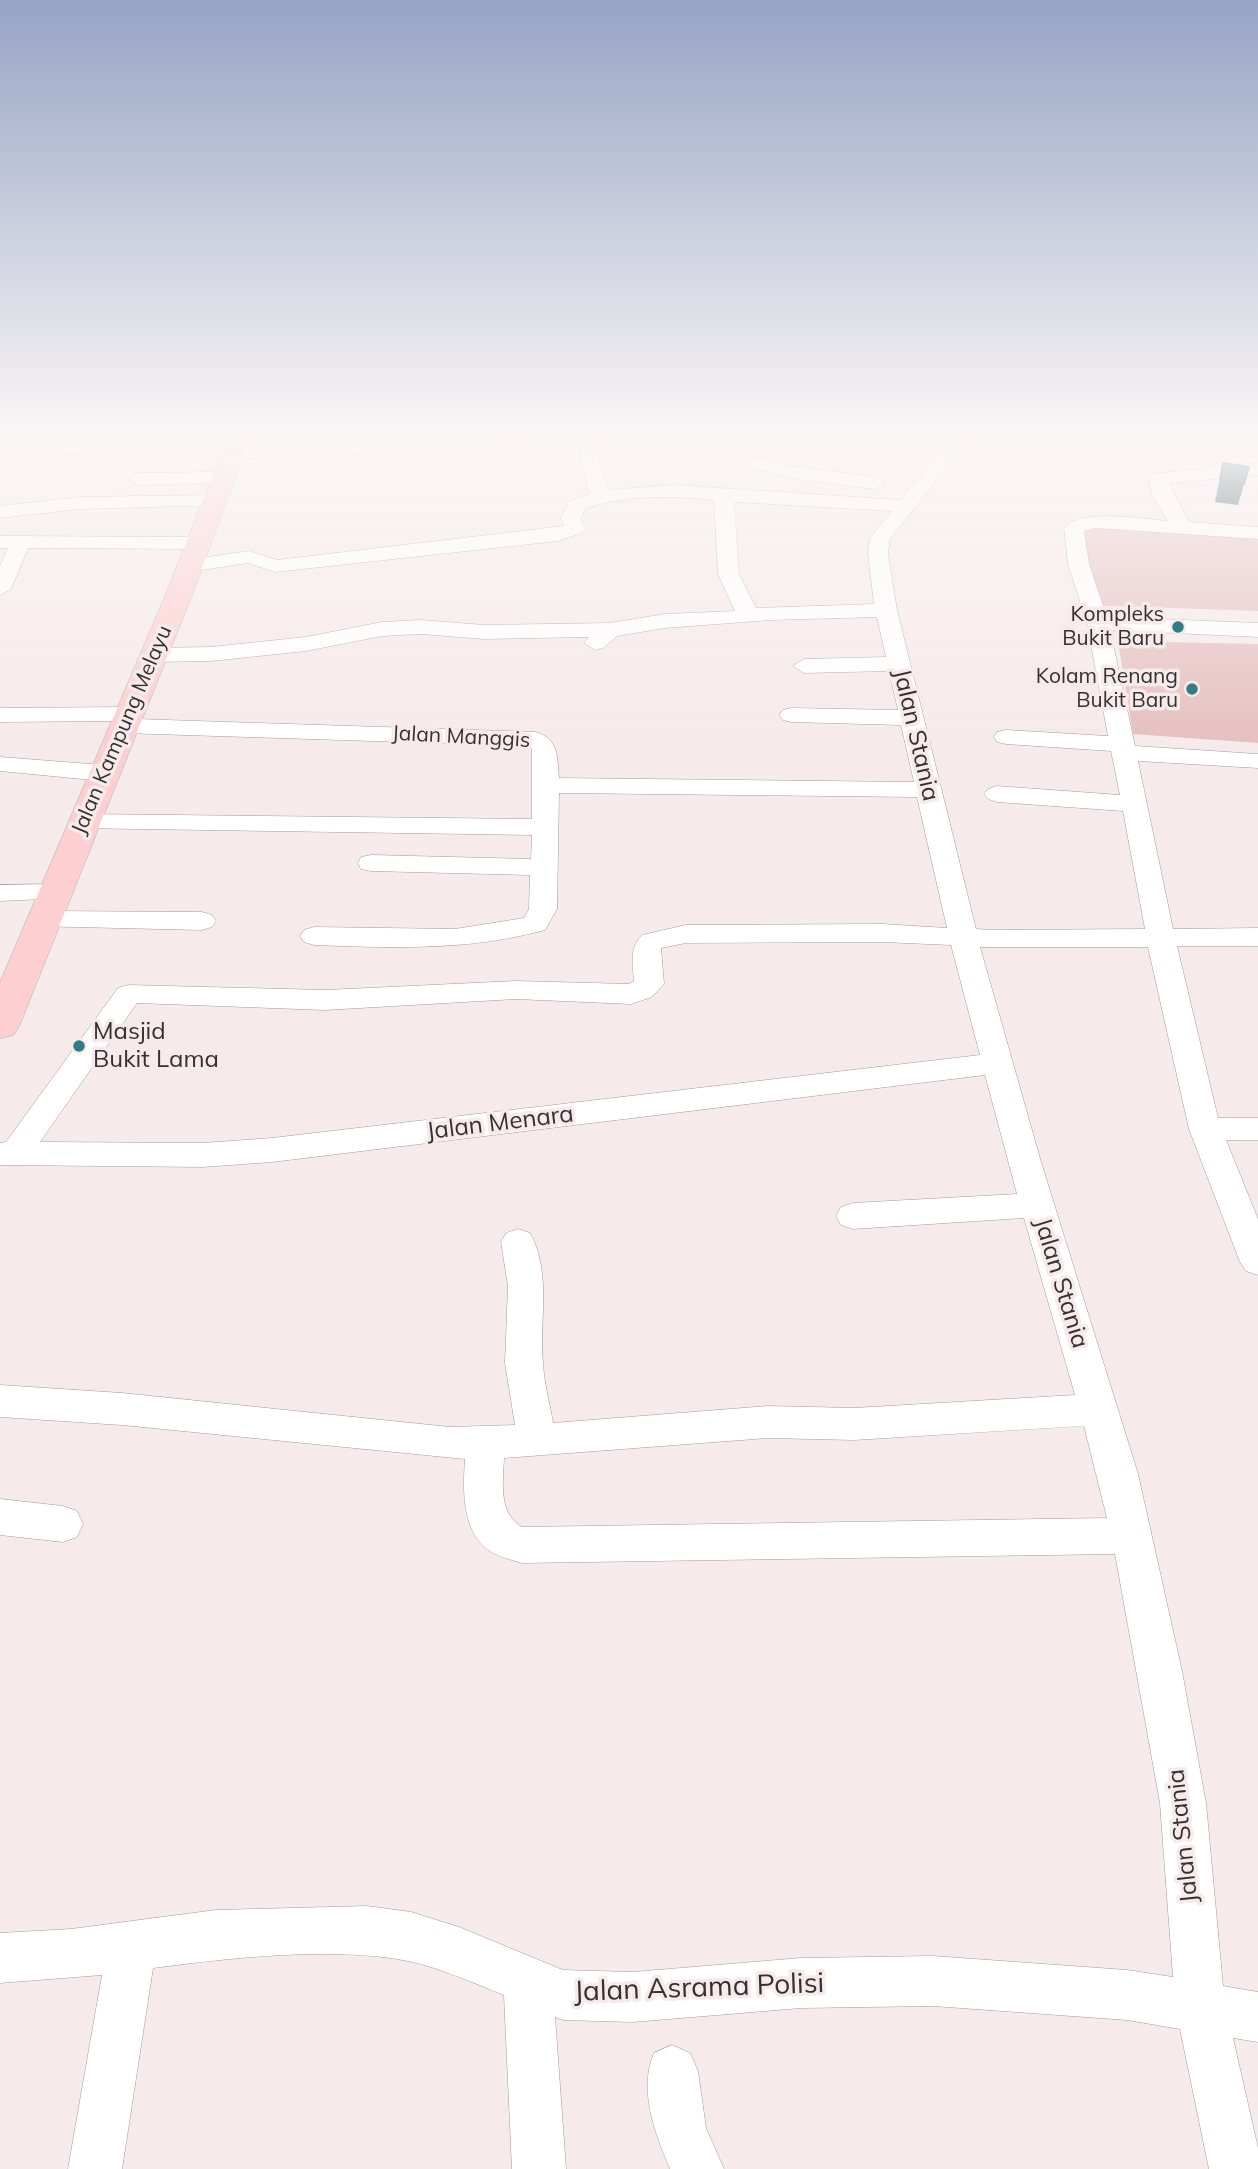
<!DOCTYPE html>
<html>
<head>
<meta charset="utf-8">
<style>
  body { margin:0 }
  canvas { display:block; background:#f7eaea }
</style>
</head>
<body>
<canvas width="1258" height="2169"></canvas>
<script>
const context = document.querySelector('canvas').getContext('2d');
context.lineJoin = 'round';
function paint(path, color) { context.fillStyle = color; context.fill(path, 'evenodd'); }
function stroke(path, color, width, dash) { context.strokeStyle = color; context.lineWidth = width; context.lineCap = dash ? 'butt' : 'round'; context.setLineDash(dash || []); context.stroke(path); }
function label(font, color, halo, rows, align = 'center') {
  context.font = font + ' Mulish,sans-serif'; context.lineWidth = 7; context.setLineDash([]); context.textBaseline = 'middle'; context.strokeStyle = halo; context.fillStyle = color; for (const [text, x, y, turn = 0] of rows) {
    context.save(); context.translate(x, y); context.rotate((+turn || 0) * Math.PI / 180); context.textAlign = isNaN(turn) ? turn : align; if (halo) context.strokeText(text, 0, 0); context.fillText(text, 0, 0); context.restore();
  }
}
const green = new Path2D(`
  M1075,523L1258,534V611L1086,605Z
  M1118,641L1258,644V743L1133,734Z`);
const minor = new Path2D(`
  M517,432H597L599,461L608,490L674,485L901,500L957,432H975L890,539L888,554L897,610L976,929L995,930L1145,929L1123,811L997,802L988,799L984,794L988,789L997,786L1120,795L1111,751L1006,744L997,742L994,737L997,732L1006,730L1108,736L1087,623L1068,564L1064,528C1080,508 1144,519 1168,521L1152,494L1149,478L1151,474L1258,463V475L1169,483L1189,522L1258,527V539L1095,528L1084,531L1089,564L1107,617L1258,623V637L1110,630L1135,746L1258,754V768L1138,761L1173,929L1258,928V946H1177L1218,1118H1258V1140H1226L1258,1219V1275L1246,1271L1240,1262L1189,1129L1148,947H980L1041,1162L1138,1474L1182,1671L1206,1803L1223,1986L1258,1992V2042L1233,2038L1258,2148V2169H1209L1180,2029L1127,2020L933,2006L801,2008L633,2022L563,2020L555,2017L566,2169H512L504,1995C473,1983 441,1968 408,1961C334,1946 229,1958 153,1968L122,2169H68L102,1975L0,1983V1933L71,1929L216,1910L367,1906L411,1912L459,1927L563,1970L633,1972L801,1958L933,1956L1127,1970L1173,1977L1160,1803L1115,1554L522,1563C512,1560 500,1557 491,1552C461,1533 463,1489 465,1459L122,1425L0,1417V1385L122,1393L450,1427L515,1425L505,1363L508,1286L501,1242L506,1233L518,1229L530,1233C552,1273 539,1320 543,1363C544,1383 550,1404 553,1423L768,1406L854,1408L1075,1395L1024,1218L853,1229L841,1225L836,1216L841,1207L853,1203L1017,1194L985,1075L272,1162L203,1167L0,1165V1143L6,1142L118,988L128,985L325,990L516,981L629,984L634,981C633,964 629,948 642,935L686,925L882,924L947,928L917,797L559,793L557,909L545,930C468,951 393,948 314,945L304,942L300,936L304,930L314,927L455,929L524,918L529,909L530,875L371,871L361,869L358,863L361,857L371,855L531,859L532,835L74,828L70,822L74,816L83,814L532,819V749L529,746L123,733L114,731L111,726L114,721L0,722V708L128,707L136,709L140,714L136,719L535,732C559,738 557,757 559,778L914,782L901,725L791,722L783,720L779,715L783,710L791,708L898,710L889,671L804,673L793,666L804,659L886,657L877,617L771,620L665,628L617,636L603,648L595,650L584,643L589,637L484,639L421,634L382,636L306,651L211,661L153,662L142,655L153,648L211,647L306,637L382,622L421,620L484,625L610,623L665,614L735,611L718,574L714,500C670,496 627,494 585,509L581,519L585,529L582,533L558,541L275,572L248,563L188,572L178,566L188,560L249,551L277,560L564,526L561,519L569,501L590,494L581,461L579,438L363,454L232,459L223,453L232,447ZM734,502L892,511L870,538L868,554L874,604L756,608L739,574ZM882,942L951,945L980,1055L272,1138L203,1143L40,1142L137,1003L325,1010L516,999L631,1004L652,997L664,984L661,948L686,943ZM1084,1426L1107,1518L522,1527C498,1513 503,1483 504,1458L768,1438L854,1440Z
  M0,440L88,444L147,441L156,446C143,462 25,452 0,450Z
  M757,457L791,466L875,477L885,483L875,489L790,478L750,467L748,463Z
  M224,472L231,474L233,478L231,482L138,485L128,479L138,473Z
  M215,495L222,497L225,501L222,505L80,509L0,518V506L80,497Z
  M0,536L198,537L208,543L198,549L28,548L11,589L0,595V566L8,548H0Z
  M0,757L103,765L112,768L116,773L112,778L103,781L0,771Z
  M56,884L66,886L70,892L66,898L0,901V885Z
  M44,911L202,912L212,915L216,921L212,927L202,930L34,926L30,920L34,914Z
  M0,1499L63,1506L77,1511L83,1524L77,1537L63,1542L0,1535Z
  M672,2045L690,2053L698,2071L706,2128L724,2169H670C655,2133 638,2090 654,2053Z`);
const major = new Path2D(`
  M230,432H252L191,597L19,1026L13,1035L0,1038V983L165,597Z`);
const wall = new Path2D(`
  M1223,463L1249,467L1238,505L1215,502Z`);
const building = new Path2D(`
  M1223,463L1249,467L1244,484L1220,480Z`);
const markers = [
  [1178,627,7,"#347c84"],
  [1192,689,7,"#347c84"],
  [79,1046,7,"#347c84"]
];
const farPoinames = [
  ["Kompleks",1164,615],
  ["Bukit Baru",1164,639],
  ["Kolam Renang",1178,677],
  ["Bukit Baru",1178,701]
];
const farStreetnames = [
  ["Jalan Kampung Melayu",122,730,-67],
  ["Jalan Manggis",461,737,3]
];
const streetNames = [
  ["Jalan Stania",916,735,77],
  ["Jalan Menara",500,1123,-7],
  ["Jalan Stania",1061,1283,73],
  ["Jalan Stania",1183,1836,-96]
];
const poiNames = [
  ["Masjid",93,1032],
  ["Bukit Lama",93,1060]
];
const nearStreetnames = [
  ["Jalan Asrama Polisi",699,1988,-2]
];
paint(green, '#e6c1c1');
stroke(minor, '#a49999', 1);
stroke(major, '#cbc9c9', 2);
paint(minor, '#fff');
paint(major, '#fecfd0');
paint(wall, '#1c494e');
paint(building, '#21555b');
stroke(building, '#173c40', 2);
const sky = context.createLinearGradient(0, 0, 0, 735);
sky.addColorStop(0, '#96a4c4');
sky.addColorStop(0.59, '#fbf6f6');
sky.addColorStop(1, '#fbf6f600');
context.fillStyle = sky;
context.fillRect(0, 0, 1258, 735);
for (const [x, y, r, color] of markers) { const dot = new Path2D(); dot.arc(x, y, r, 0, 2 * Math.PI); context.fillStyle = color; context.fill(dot); stroke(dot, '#f7eaea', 2.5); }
label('21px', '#363131', '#f7eaea', farPoinames, 'right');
label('21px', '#363131', '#f7eaea', farStreetnames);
label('24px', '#363131', '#f7eaea', streetNames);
label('24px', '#363131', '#f7eaea', poiNames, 'left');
label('28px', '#363131', '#f7eaea', nearStreetnames);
</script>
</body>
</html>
